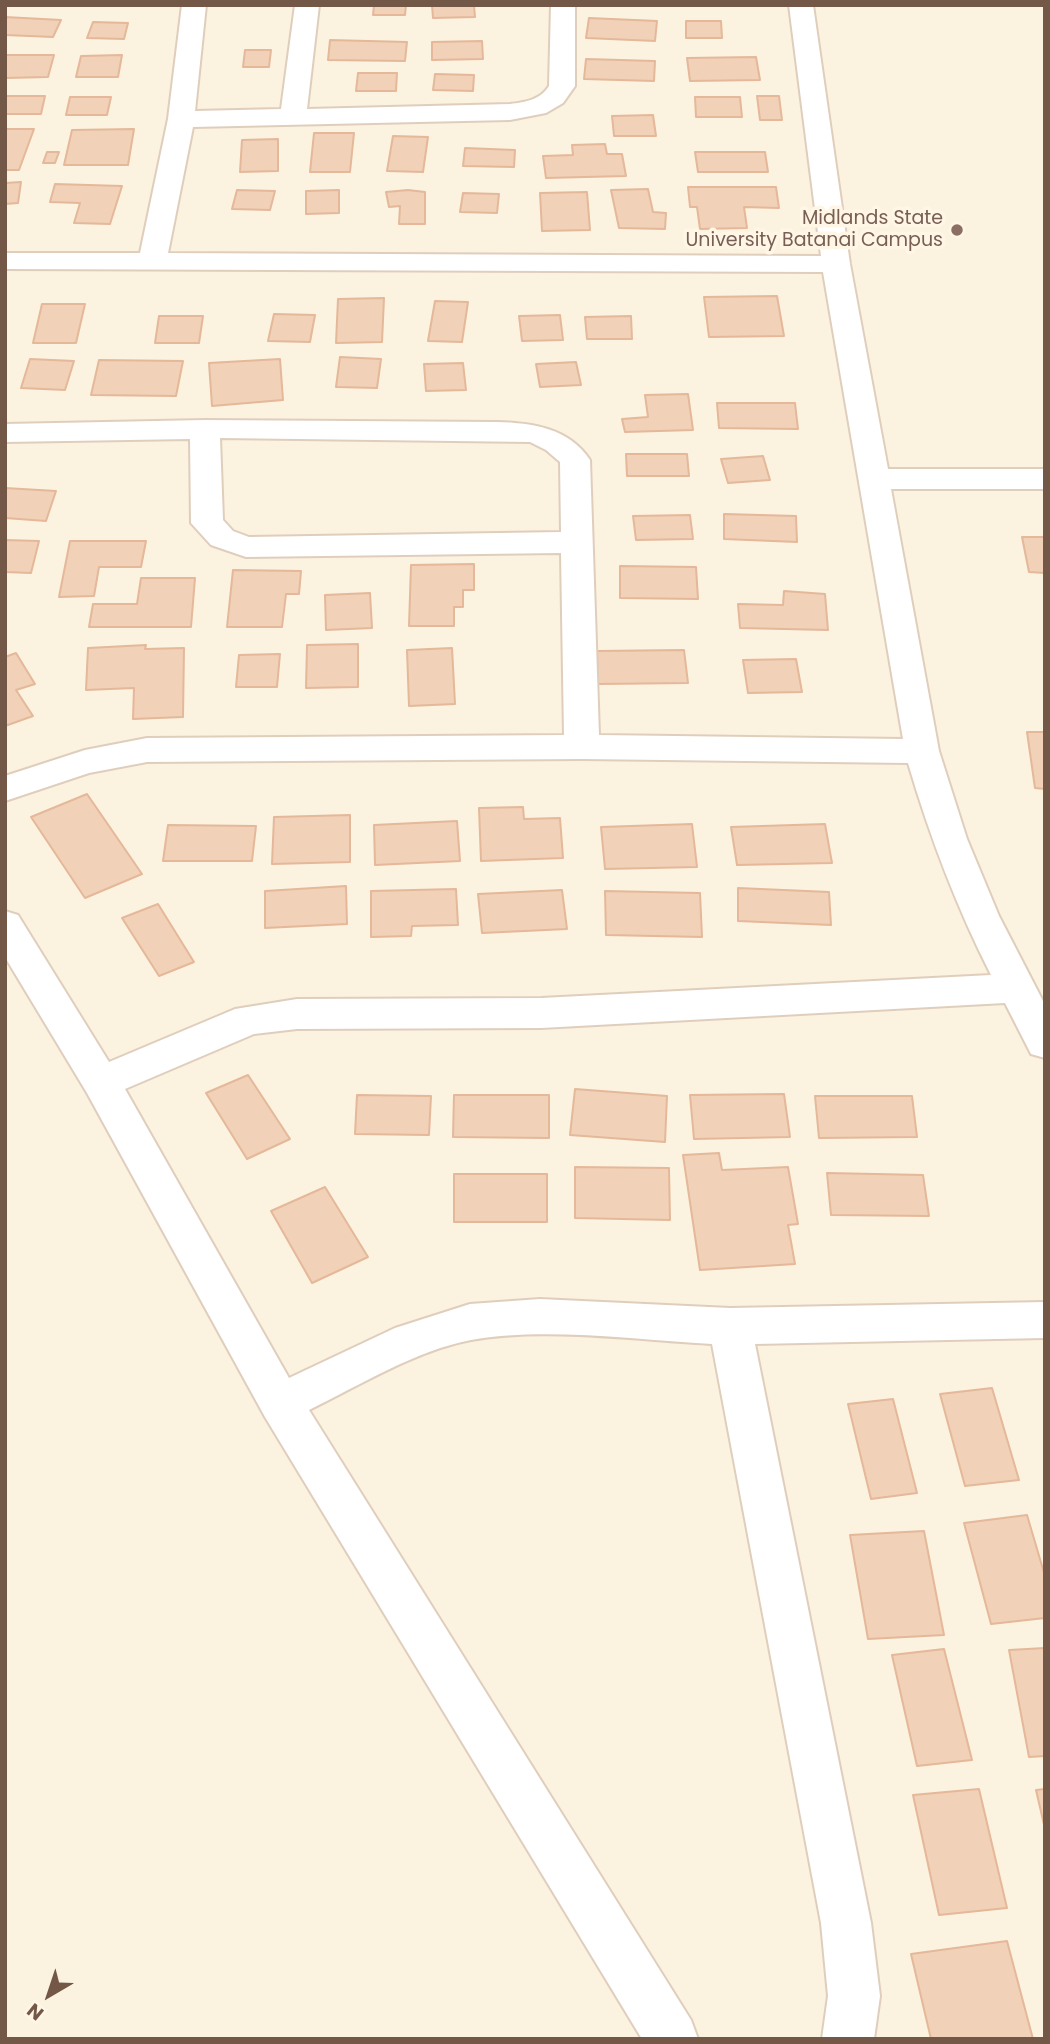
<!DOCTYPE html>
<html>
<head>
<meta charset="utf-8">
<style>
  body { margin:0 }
  #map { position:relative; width:1050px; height:2044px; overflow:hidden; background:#fcf2e0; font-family:Poppins,sans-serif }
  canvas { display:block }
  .frame { position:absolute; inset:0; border:7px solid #735848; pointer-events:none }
  .north { position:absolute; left:14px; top:1960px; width:70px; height:70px; -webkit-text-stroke:5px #fff6e6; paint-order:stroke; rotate:219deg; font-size:19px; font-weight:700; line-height:28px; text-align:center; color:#735848 }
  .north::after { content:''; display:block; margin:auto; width:24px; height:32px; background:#735848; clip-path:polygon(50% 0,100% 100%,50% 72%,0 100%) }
</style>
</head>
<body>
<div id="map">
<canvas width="1050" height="2044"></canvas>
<div class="frame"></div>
<div class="north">N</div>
</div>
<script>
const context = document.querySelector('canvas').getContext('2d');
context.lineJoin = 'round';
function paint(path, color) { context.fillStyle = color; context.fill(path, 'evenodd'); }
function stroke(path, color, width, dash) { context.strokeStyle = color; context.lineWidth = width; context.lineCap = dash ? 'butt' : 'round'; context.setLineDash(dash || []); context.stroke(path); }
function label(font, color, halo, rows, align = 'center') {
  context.font = font + ' Poppins,sans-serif'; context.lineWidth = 7; context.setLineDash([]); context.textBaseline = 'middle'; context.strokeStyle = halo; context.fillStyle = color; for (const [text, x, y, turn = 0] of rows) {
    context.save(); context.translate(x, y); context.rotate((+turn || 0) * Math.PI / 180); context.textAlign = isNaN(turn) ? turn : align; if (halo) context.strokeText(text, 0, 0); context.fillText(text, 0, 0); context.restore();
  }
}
const building = new Path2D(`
  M374,5H406L405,15H373Z
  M432,5H474L475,17L433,18Z
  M5,17L61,20L53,37L5,35Z
  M589,18L657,21L655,41L586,38Z
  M686,21H721L722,38H686Z
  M93,22L128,23L124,39L87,38Z
  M330,40L407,42L405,61L328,60Z
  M482,41L483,59L432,60V42Z
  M245,50H271L269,67H243Z
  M5,55H54L48,77L5,78Z
  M122,55L118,77H76L81,56Z
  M756,57L760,80L690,81L687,58Z
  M586,59L655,61L654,81L584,79Z
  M358,73H397L396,91H356Z
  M435,74L474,75L473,91L433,90Z
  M5,96H45L41,114H5Z
  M757,96H779L782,120H760Z
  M70,97H111L107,115H66Z
  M695,97H740L742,117H696Z
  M653,115L656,136H614L612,116Z
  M5,129H34L19,170H5Z
  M134,129L128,165H64L72,130Z
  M314,133H354L350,172H310Z
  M393,136L428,137L423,172L387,171Z
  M278,139V171L240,172L242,140Z
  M605,144L607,154H622L626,176L546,178L543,156L573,155L572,145Z
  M465,148L515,150L514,167L463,166Z
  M47,152H59L55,163H43Z
  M695,152H765L768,172H698Z
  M21,182L18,203L5,204V183Z
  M55,184L122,186L110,224L74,223L80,203L50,202Z
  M688,187H776L779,208L744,207L747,228L700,229L697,207H690Z
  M648,189L653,212L666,213L665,229L619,228L611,190Z
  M237,190L275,191L270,210L232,209Z
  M339,190V213L306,214V191Z
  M408,190L425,192V224H399L400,206L389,207L386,192Z
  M587,192L590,230L542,231L540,193Z
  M463,193L499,194L497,213L460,212Z
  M777,296L784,336L709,337L704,297Z
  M384,298L382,342L336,343L338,299Z
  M435,301L468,302L462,342L428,341Z
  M42,304H85L76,343H33Z
  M274,314L315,315L310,342L268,341Z
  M560,315L563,340L522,341L519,316Z
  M159,316H203L199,343H155Z
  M631,316L632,339H587L585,317Z
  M340,357L381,359L377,388L336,387Z
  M30,359L74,361L65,390L21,388Z
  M280,359L283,400L212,406L209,363Z
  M99,360L183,361L176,396L91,395Z
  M576,362L581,385L540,387L536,364Z
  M463,363L466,390L426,391L424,364Z
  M688,394L693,430L625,432L622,419L648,417L645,395Z
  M717,403H795L798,429L719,428Z
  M626,454H687L689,476H627Z
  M763,456L770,480L728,483L721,459Z
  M5,488L56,491L46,521L5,518Z
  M724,514L796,516L797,542L724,539Z
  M690,515L693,539L636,540L633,516Z
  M1022,537H1045V573L1029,572Z
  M5,540L39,541L31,573L5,572Z
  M70,541H146L141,567H99L94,596L59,597Z
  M474,564V590H463V607H454V626H409L411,565Z
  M620,566L696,567L698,599L620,598Z
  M233,570L301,571L299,594H286L282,627H227Z
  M141,578H195L191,627H89L93,604H137Z
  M784,591L825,594L828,630L740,628L738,604L783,605Z
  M370,593L372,628L326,630L325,595Z
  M358,644V687L306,688L307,645Z
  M146,645L145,649L184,648L183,717L133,719L134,688L86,690L88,648Z
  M452,648L455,704L409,706L407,650Z
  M684,650L688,683L598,684L597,651Z
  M16,653L35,684L16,690L33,716L5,726V657Z
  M280,654L277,687H236L239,655Z
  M796,659L802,692L748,693L743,660Z
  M1027,732H1045V789L1035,788Z
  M87,794L142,874L85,898L31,817Z
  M523,807L524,819L560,818L563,858L481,861L479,808Z
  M350,815V862L272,864L274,817Z
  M457,821L460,861L375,865L374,825Z
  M692,824L697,867L605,869L601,827Z
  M825,824L832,863L737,865L731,827Z
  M168,825L256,826L252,861H163Z
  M346,886L347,924L265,928V891Z
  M738,888L829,892L831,925L738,921Z
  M456,889L458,925L412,926L411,936L371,937V891Z
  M562,890L567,929L482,933L478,894Z
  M605,891L700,893L702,937L606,935Z
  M158,904L194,962L159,976L122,918Z
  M248,1075L290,1139L247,1159L206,1093Z
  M575,1089L667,1096L665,1142L570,1135Z
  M784,1094L790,1137L694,1139L690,1095Z
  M357,1095L431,1096L429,1135L355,1134Z
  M454,1095H549V1138L453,1137Z
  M815,1096H912L917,1137L819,1138Z
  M719,1153L722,1170L788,1167L798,1224L788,1225L795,1264L700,1270L683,1155Z
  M575,1167L669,1168L670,1220L575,1218Z
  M827,1173L923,1175L929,1216L831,1215Z
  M454,1174H547V1222H454Z
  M325,1187L368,1257L312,1283L271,1211Z
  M992,1388L1019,1480L965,1486L940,1394Z
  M893,1399L917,1493L871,1499L848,1404Z
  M1027,1515L1045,1576V1618L991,1624L964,1523Z
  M924,1531L944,1635L868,1639L850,1535Z
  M1045,1648V1756L1029,1757L1009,1650Z
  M944,1649L972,1760L917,1766L892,1655Z
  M979,1789L1007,1908L939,1915L913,1795Z
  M1045,1789V1829L1036,1790Z
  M1007,1941L1033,2039H931L911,1954Z`);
const street = new Path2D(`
  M182,5H206L195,111L281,109L295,5H319L307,109L510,104C526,102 540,100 549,86L551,5H575V86L563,103L546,113L510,120L193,127L168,253L821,256L789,5H813L850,264L888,469H1045V489H891L939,751L967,839L999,916L1045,1005V1058L1031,1054L1005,1003L541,1028L297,1029L254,1034L125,1089L289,1378L395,1328L470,1304L540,1299L730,1308L1045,1302V1338L755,1344L871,1923L880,1996L874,2039H822L828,1996L821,1923L712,1344C636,1340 545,1327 471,1340C417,1350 358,1386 309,1410L691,2020L698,2039H642L265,1417L87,1093L5,957V911L18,915L109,1062L235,1009L297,999L541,998L991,975C956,906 930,837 908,763L582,759L147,762L89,773L5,801V776L85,750L147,738L564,735L561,553L246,557L211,545L191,523L190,439L5,442V424L205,420L497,422C533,423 569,428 590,460L599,735L903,739L823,272L5,269V253H140L168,119ZM220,438L530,442L546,450L560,462L561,532L249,537L233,531L223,520Z`);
const markers = [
  [957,230,7,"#8d6e63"]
];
const farEducationnames = [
  ["Midlands State",943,219],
  ["University Batanai Campus",943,241]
];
paint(building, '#f1d1b8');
stroke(building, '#e4b899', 2);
stroke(street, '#e0cebd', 4);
paint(street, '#fff');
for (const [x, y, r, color] of markers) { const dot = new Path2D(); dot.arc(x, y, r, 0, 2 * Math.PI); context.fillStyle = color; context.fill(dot); stroke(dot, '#fff6e6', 2.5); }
label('19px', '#785e54', '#fff6e6', farEducationnames, 'right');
</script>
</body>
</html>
